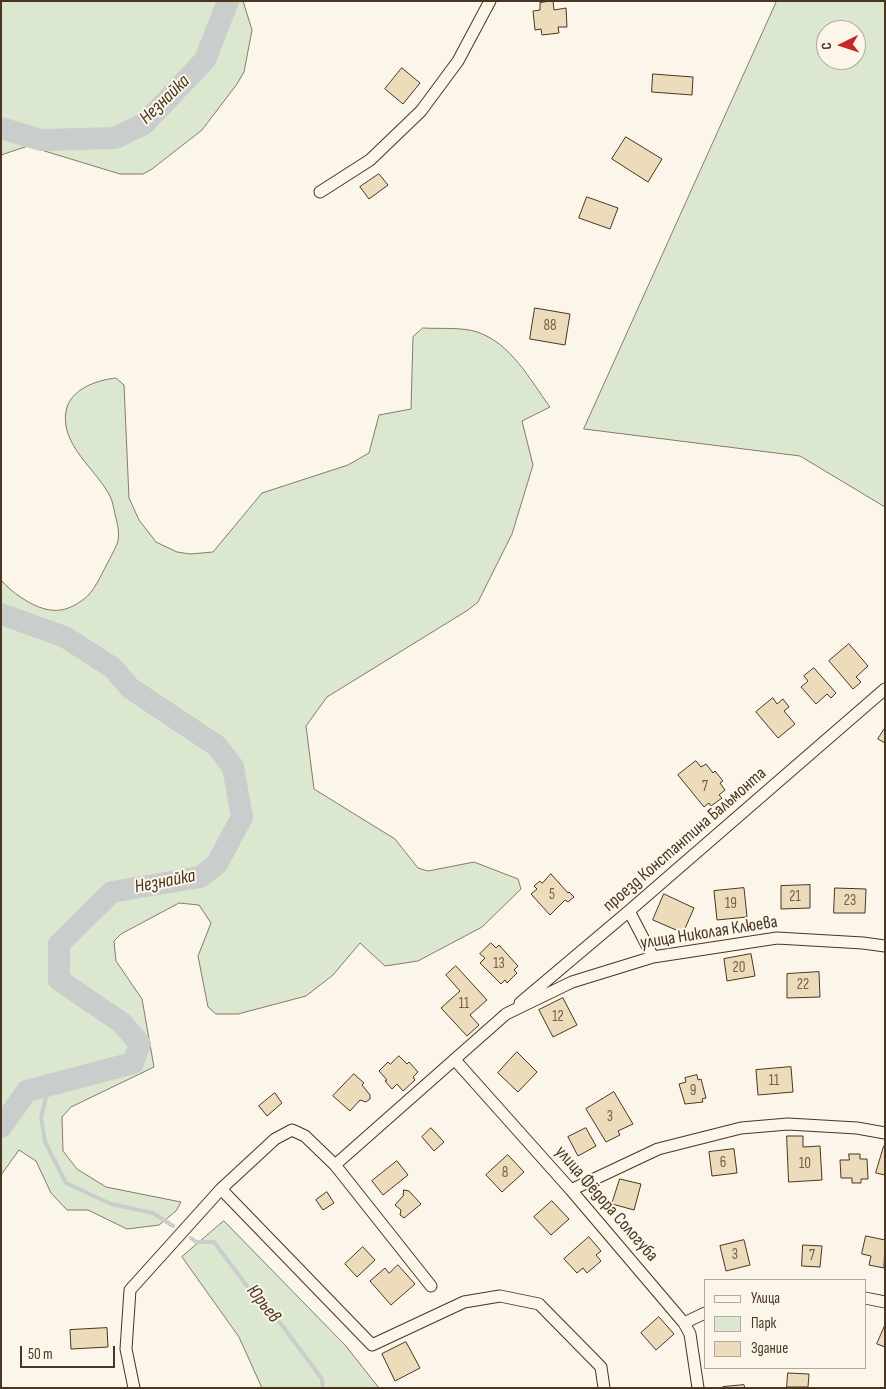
<!DOCTYPE html>
<html>
<head>
<meta charset="utf-8">
<style>
  body { margin:0 }
  #map { position:relative; width:886px; height:1389px; overflow:hidden; background:#fbf6e9; font-family:"Sofia Sans Condensed",sans-serif }
  canvas { display:block }
  .frame { position:absolute; inset:0; border:2px solid #4a3520; pointer-events:none }
  .legend { position:absolute; left:704px; top:1279px; width:162px; height:90px; box-sizing:border-box; background:#fbf6e9; border:1px solid #b4a999; margin:0; padding:6px 9px; list-style:none; font-size:15px; color:#4a3520 }
  .legend li { display:flex; align-items:center; gap:10px; height:25px }
  .legend b { width:25px; border:1px solid #b4a999 }
  .north { position:absolute; left:816px; top:20px; width:50px; height:50px; box-sizing:border-box; background:#fbf6e9; border:1px solid #b4a999; border-radius:50%; rotate:266deg; font-size:14px; font-weight:700; line-height:20px; text-align:center; color:#4a3520 }
  .north::after { content:''; display:block; margin:auto; width:18px; height:22px; background:#c62828; clip-path:polygon(50% 0,100% 100%,50% 72%,0 100%) }
  .scale { position:absolute; left:20px; top:1346px; width:95px; height:22px; box-sizing:border-box; border:2px solid #4a3520; border-top:0; padding-left:6px; font-size:15px; line-height:18px; white-space:nowrap; color:#4a3520; -webkit-text-stroke:4px #fbf6e9; paint-order:stroke }
</style>
</head>
<body>
<div id="map">
<canvas width="886" height="1389"></canvas>
<div class="frame"></div>
<ul class="legend">
<li><b style="height:6px;background:#fbf6e9"></b>Улица</li>
<li><b style="height:14px;background:#dce7d0"></b>Парк</li>
<li><b style="height:14px;background:#ecdcbc"></b>Здание</li>
</ul>
<div class="north">С</div>
<div class="scale">50 m</div>
</div>
<script>
const context = document.querySelector('canvas').getContext('2d');
context.lineJoin = 'round';
function paint(path, color) { context.fillStyle = color; context.fill(path, 'evenodd'); }
function stroke(path, color, width, dash) { context.strokeStyle = color; context.lineWidth = width; context.lineCap = dash ? 'butt' : 'round'; context.setLineDash(dash || []); context.stroke(path); }
function label(font, color, halo, rows, align = 'center') {
  context.font = font + ' "Sofia Sans Condensed",sans-serif'; context.lineWidth = 4; context.setLineDash([]); context.textBaseline = 'middle'; context.strokeStyle = halo; context.fillStyle = color; for (const [text, x, y, turn = 0] of rows) {
    context.save(); context.translate(x, y); context.rotate((+turn || 0) * Math.PI / 180); context.textAlign = isNaN(turn) ? turn : align; if (halo) context.strokeText(text, 0, 0); context.fillText(text, 0, 0); context.restore();
  }
}
const green = new Path2D(`
  M1,1H243L252,30L244,72L237,84L202,130L152,169L143,174H120L28,146L1,155Z
  M777,1H885V507L800,456L584,429ZM826,30H856V60H826Z
  M423,328C439,329 463,327 477,332C511,343 530,380 550,407L522,421L533,465L512,534L478,602L468,610L327,697L306,726L314,789L395,839L418,868L428,871L474,862L518,879L521,889L482,927L418,961L385,966L360,943L333,975L306,996L238,1014H216L208,1007L198,956L211,923L199,905L179,903L121,934L114,941L116,961L142,999L154,1067L71,1107L62,1117L63,1151L77,1169L106,1187L181,1202L176,1211L159,1225L127,1229L88,1210H67L51,1193L36,1161L19,1150L1,1175V580C11,592 30,605 45,609C61,613 72,608 84,599C94,592 101,575 107,564C110,558 114,551 117,544C120,535 118,527 116,518C114,511 113,502 110,496C96,469 60,445 66,411C70,389 97,380 116,378L124,385L129,498L139,520L156,542L177,552L190,554L213,552L262,493L348,465L369,453L379,415L411,409L413,337Z
  M224,1221L345,1345L379,1388H262L239,1337L182,1257Z`);
const stream = new Path2D(`
  M49,1086L41,1117L45,1142L66,1183L111,1204L153,1213L173,1226
  M191,1238L196,1242H214L247,1286L281,1324L322,1379L323,1388`);
const river = new Path2D(`
  M1,128L41,140L115,138L144,124L205,60L228,1
  M1,614L65,637L113,668L130,688L217,746L233,767L242,817L217,864L200,877L112,892L59,944V980L122,1023L140,1044L133,1063L27,1091L1,1127`);
const building = new Path2D(`
  M553,1L554,10L566,8L567,27H558L559,33L542,35L541,29L535,30L533,11L540,10V3Z
  M402,68L420,83L403,104L385,89Z
  M653,74L693,77L692,95L652,92Z
  M626,137L662,159L648,182L612,159Z
  M379,174L388,185L369,199L360,187Z
  M587,197L618,208L610,229L579,218Z
  M535,308L570,314L565,345L530,339Z
  M849,644L868,666L856,677L861,682L853,689L829,661Z
  M814,668L836,693L831,698L827,694L816,704L801,687L808,681L804,676Z
  M773,698L777,704L783,699L789,707L784,711L795,724L778,738L756,712Z
  M885,728V743L878,739Z
  M696,761L701,767L706,764L713,773L715,771L723,781L720,783L725,790L719,795L722,798L711,806L709,803L704,807L678,775Z
  M551,874L568,893L569,892L574,897L568,902L565,900L550,915L531,894L537,889L534,886L540,881L542,883Z
  M810,885V908L781,909V886Z
  M744,888L747,917L717,920L714,891Z
  M835,888L866,889L865,913H834Z
  M664,894L694,908L683,933L653,920Z
  M491,943L496,948L499,945L518,966L514,970L517,973L507,983L505,980L501,984L480,963L485,958L480,954Z
  M751,954L755,976L727,981L724,959Z
  M456,966L487,1000L470,1015L479,1025L467,1036L441,1008L460,991L446,975Z
  M819,972L820,997L787,998V974Z
  M563,998L577,1025L553,1037L539,1010Z
  M517,1052L537,1072L518,1092L498,1073Z
  M399,1056L407,1064L409,1062L418,1072L413,1077L415,1080L403,1091L397,1084L392,1089L385,1081L387,1080L379,1071L388,1062L390,1064Z
  M791,1067L793,1092L758,1095L756,1070Z
  M354,1074L364,1083L362,1085L370,1095V1099L366,1102L360,1100L350,1111L333,1096Z
  M697,1075L698,1080L701,1079L706,1098L702,1099L703,1102L685,1104L679,1084L686,1082L685,1078Z
  M614,1092L633,1124L618,1131L620,1135L606,1142L586,1109Z
  M275,1093L282,1103L267,1116L259,1106Z
  M431,1128L444,1142L434,1151L422,1137Z
  M586,1128L596,1146L578,1156L568,1137Z
  M787,1136H803V1147L820,1146L822,1180L789,1182Z
  M884,1146H885V1175L876,1173Z
  M734,1149L737,1173L712,1176L709,1152Z
  M849,1154H860V1159H867L868,1179H861V1183H852V1178H841L840,1160H849Z
  M508,1155L524,1172L502,1192L486,1175Z
  M397,1161L408,1175L383,1195L372,1181Z
  M620,1179L641,1184L634,1210L612,1204Z
  M404,1190L409,1191L421,1204L404,1218L400,1215L401,1210L395,1205L403,1196Z
  M327,1192L334,1203L323,1210L316,1200Z
  M552,1201L569,1219L551,1235L534,1217Z
  M866,1236L885,1240L884,1268L869,1265L871,1256L862,1254Z
  M589,1237L601,1251L596,1255L601,1261L587,1273L583,1268L577,1273L564,1259Z
  M744,1240L750,1265L726,1271L720,1246Z
  M803,1245L822,1246L820,1267L802,1266Z
  M363,1247L375,1260L357,1277L345,1264Z
  M398,1265L415,1284L391,1305L370,1281L385,1268L389,1273Z
  M659,1317L674,1334L656,1350L641,1333Z
  M885,1325V1347L877,1344Z
  M107,1328L108,1347L71,1349L70,1330Z
  M406,1342L420,1368L395,1381L382,1354Z
  M788,1373L809,1374L808,1387H787Z
  M744,1385L745,1388H723V1387Z`);
const street = new Path2D(`
  M320,192L370,160L421,111L458,61L490,1
  M629,911L653,957
  M520,1003L629,911L885,689
  M455,1060L571,1190L684,1323L690,1334L698,1388
  M335,1165L431,1286
  M221,1189L372,1345L464,1302L500,1296L539,1304L601,1367L604,1388
  M571,1190L658,1149L741,1128L788,1124L857,1128L885,1133
  M865,1298L885,1302
  M684,1323L705,1313
  M134,1388L126,1349L130,1290L221,1189L275,1139L292,1130L305,1136L335,1165L506,1014L572,982L653,957L777,938L863,943L885,946`);
const numberNames = [
  ["88",550,326],
  ["7",705,787],
  ["5",552,895],
  ["21",795,897],
  ["23",850,901],
  ["19",731,904],
  ["13",499,964],
  ["20",739,968],
  ["22",803,985],
  ["11",464,1004],
  ["12",558,1017],
  ["11",774,1081],
  ["9",693,1091],
  ["3",610,1117],
  ["6",723,1163],
  ["10",805,1164],
  ["8",505,1173],
  ["3",735,1255],
  ["7",812,1256]
];
const streetNames = [
  ["проезд Константина Бальмонта",685,840,-41],
  ["улица Николая Клюева",709,933,-9],
  ["улица Фёдора Сологуба",606,1204,49]
];
const waterNames = [
  ["Незнайка",165,100,-44],
  ["Незнайка",165,882,-11],
  ["Юрьев",263,1304,52]
];
paint(green, '#dce7d0');
stroke(green, '#887966', 1);
stroke(stream, '#c9cecd', 4);
stroke(river, '#c9cecd', 22);
paint(building, '#ecdcbc');
stroke(building, '#4a3520', 1);
stroke(street, '#4a3520', 13);
stroke(street, '#fbf6e9', 11);
label('15px', '#725f47', null, numberNames);
label('18px', '#4a3520', '#fbf6e9', streetNames);
label('italic 19px', '#4a3520', '#fbf6e9', waterNames);
</script>
</body>
</html>
